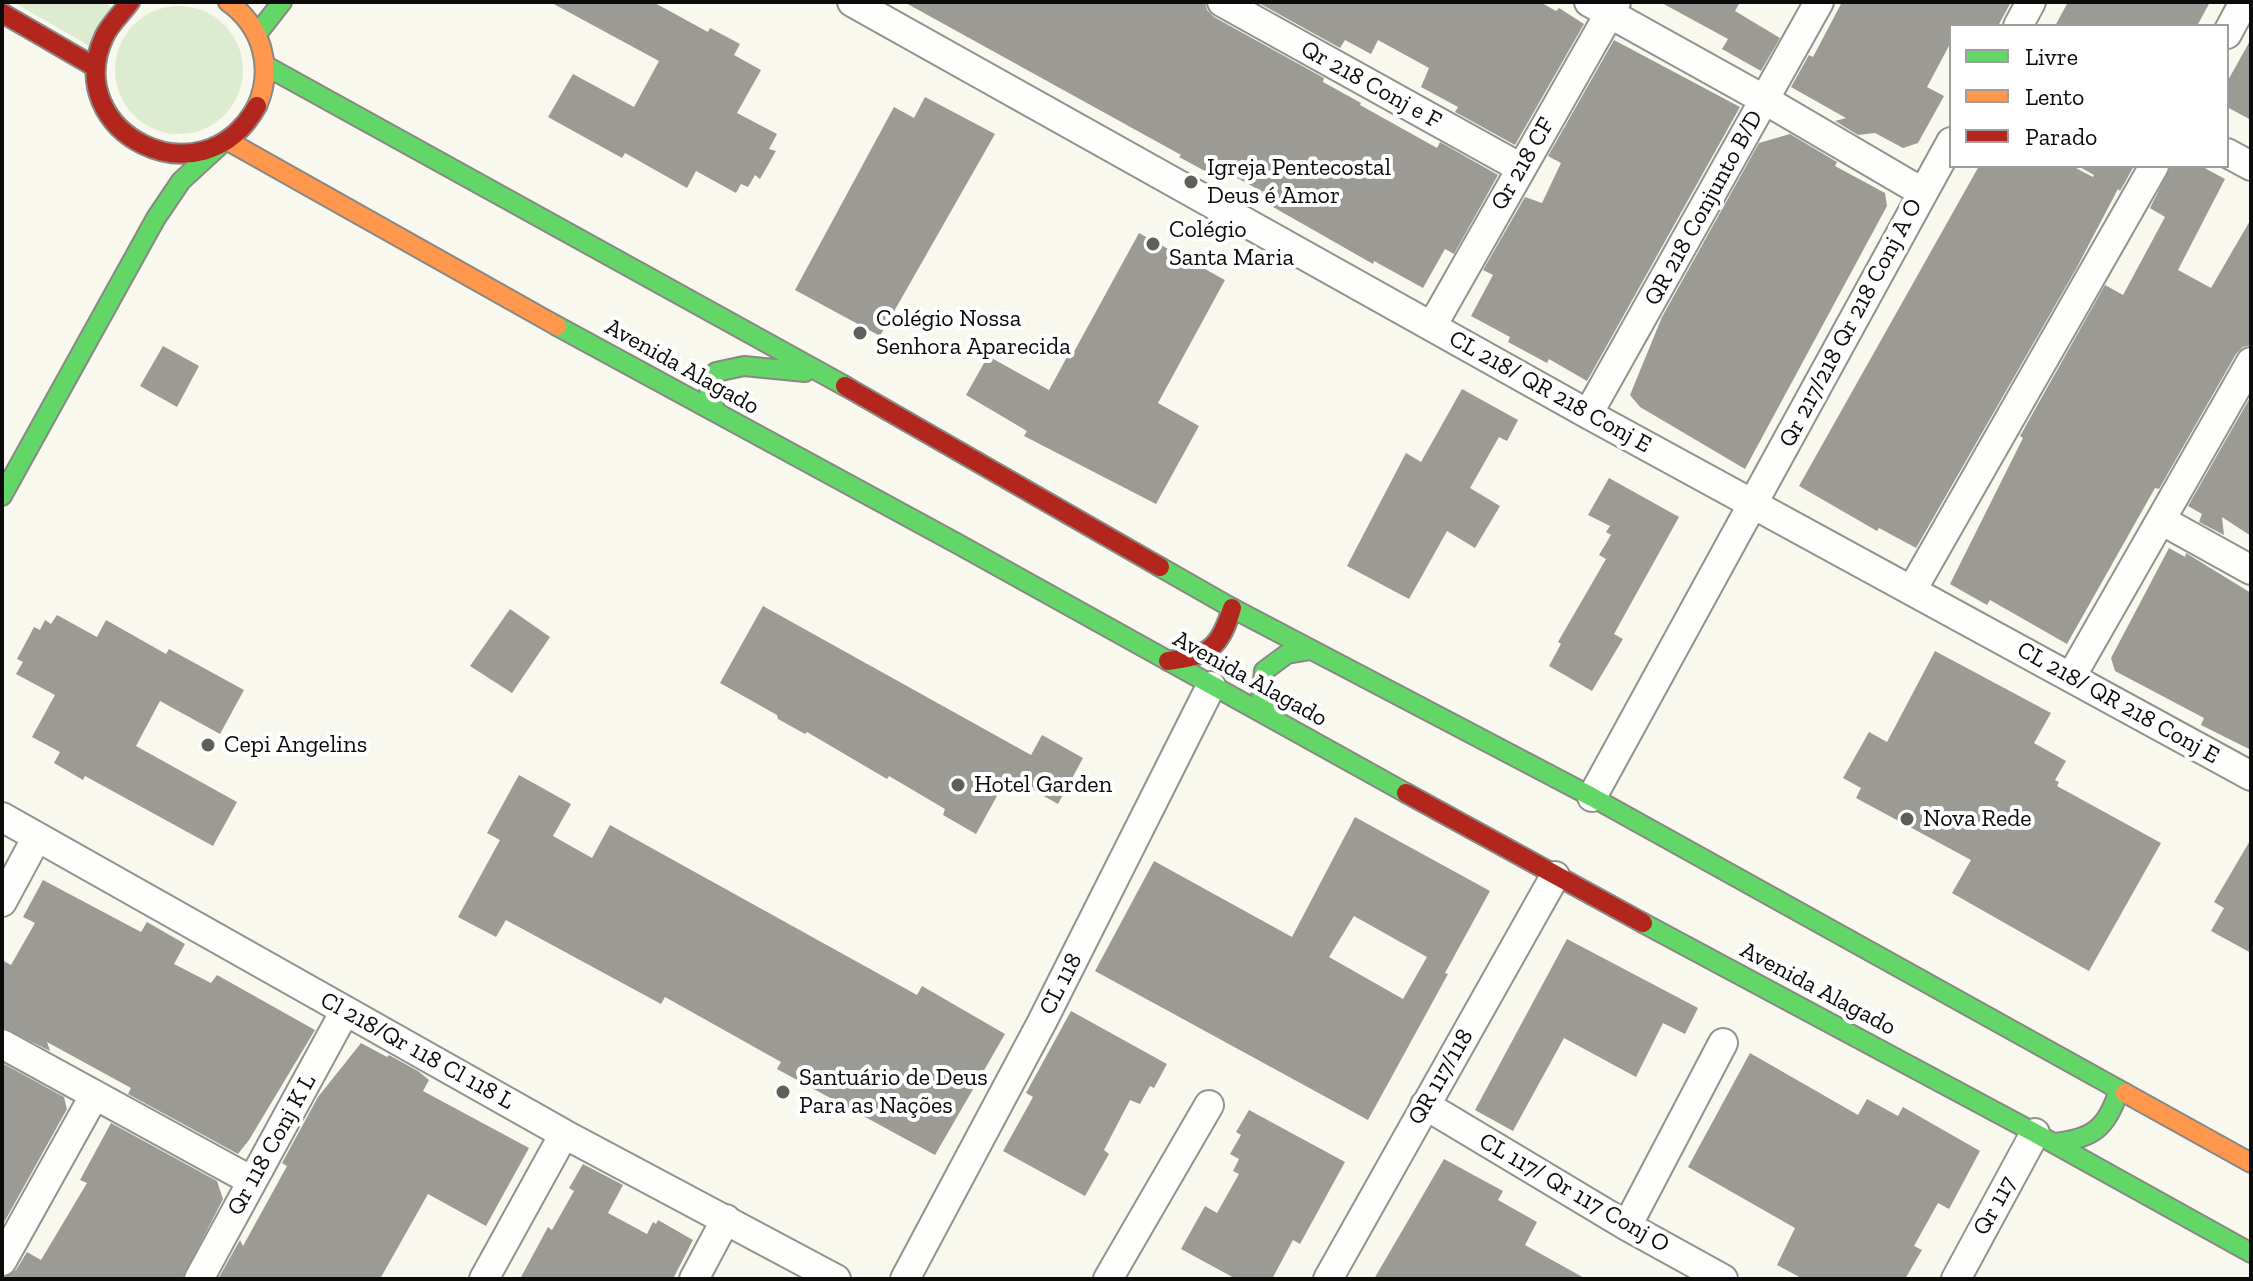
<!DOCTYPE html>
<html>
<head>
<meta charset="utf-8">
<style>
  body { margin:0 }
  #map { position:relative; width:2253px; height:1281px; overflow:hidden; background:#f8f8ef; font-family:"Zilla Slab",serif }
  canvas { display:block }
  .frame { position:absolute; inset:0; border:4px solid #0b0b0b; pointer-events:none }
  .legend { position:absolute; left:1949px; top:24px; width:280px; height:144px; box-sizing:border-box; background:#fff; border:2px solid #9d9d9d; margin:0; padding:10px 14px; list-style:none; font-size:24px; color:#0b0b0b }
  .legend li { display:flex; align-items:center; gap:16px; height:40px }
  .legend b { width:40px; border:2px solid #9d9d9d }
</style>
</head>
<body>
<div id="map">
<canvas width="2253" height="1281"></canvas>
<div class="frame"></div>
<ul class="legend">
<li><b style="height:10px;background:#63d668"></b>Livre</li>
<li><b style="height:10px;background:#ff974d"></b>Lento</li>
<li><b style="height:10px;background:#b3261e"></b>Parado</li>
</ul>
</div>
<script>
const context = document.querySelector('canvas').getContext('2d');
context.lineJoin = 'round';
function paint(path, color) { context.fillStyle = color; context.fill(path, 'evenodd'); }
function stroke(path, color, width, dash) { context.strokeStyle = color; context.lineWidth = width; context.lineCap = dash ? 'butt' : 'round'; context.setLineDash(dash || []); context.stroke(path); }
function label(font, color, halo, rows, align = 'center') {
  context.font = font + ' "Zilla Slab",serif'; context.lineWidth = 8; context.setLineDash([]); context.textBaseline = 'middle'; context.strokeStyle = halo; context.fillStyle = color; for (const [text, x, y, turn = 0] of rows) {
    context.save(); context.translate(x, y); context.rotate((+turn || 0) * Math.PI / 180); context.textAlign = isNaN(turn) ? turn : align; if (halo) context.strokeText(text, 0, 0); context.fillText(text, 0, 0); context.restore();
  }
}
const green = new Path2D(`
  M13,2H103L115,9L93,48Z
  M115 70a64 64 0 1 1 128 0a64 64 0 1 1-128 0Z`);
const building = new Path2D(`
  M550,2H653L708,32L710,28L740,44L734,55L761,70L737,113L777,134L769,149L776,151L760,179L755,175L748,187L741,184L736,193L696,171L687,188L625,153L622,158L548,117L573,74L634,107L659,61Z
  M904,2H1205L1207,10L1214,17L1324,78L1323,82L1361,103L1360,105L1437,148L1440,142L1498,175L1454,254L1445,249L1423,288L1374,261L1373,264L1259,199L1263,192L1222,170L1218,178L1179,157L1181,155Z
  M1257,2H1540L1556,11L1559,8L1584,24L1515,145L1455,112L1458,107L1421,87L1429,68L1378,40L1371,54L1345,40L1340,48Z
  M1660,2H1740L1735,11L1780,38L1761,71L1722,49L1728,39Z
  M1842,2H2011L1998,26H1951V42L1927,87L1944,96L1918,143L1903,148L1875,133L1858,135L1835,121L1846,118L1791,87L1809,55L1813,57Z
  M2068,2H2210L2197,26H2055Z
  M2251,39V120L2227,107V82Z
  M1614,40L1740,107L1587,381L1549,359L1547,363L1508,342L1510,337L1471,316L1493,275L1483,270L1525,197L1542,203L1561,163L1548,156Z
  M925,97L995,134L880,336L795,290L894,107L914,118Z
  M1790,134L1837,162L1835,166L1885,193L1887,206L1745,469L1640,407L1630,395L1662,317L1759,143Z
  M1979,166H2072L2093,177L2094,175L2078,166H2134L2120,191L2118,189L2076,269L1916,548L1879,528L1877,531L1799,486Z
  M2171,166H2201L2225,179L2178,270L2211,288L2251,219V345L2243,347L2236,354L2159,489L2155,488L2067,644L1990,600L1987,605L1950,584L2023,438L2020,436L2105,285L2123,295L2165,217L2150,208Z
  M1139,233L1225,280L1158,403L1199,426L1156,504L1024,436L1027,431L966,395L988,356L1049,390L1067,357L1070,359Z
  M163,346L199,366L177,407L140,386Z
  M1462,389L1518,420L1507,441L1499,437L1470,488L1500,506L1475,548L1447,531L1409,599L1347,566L1406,453L1421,462Z
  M2251,396V536L2222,517L2224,535L2199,522L2202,514L2188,506Z
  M1609,478L1679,517L1614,634L1623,639L1592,691L1549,666L1561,644L1558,642L1606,559L1599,555L1611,535L1606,532L1610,526L1588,515Z
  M2169,548L2185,557L2186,553L2251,593V750L2201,725L2204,718L2115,671L2111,658Z
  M763,606L1031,755L1042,735L1083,758L1058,804L1008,776L976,834L943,815L945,809L889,776L887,779L807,732L805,734L778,719L777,715L720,683Z
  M510,609L550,637L512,693L470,666Z
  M57,615L97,637L106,620L166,654L169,649L244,690L220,734L160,701L136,746L237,802L213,846L85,776L83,780L54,763L60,752L32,737L55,695L16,674L23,662L17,659L34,627L40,630L45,620L51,624Z
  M1935,651L2051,713L2034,743L2066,761L2055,780L2059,782L2057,786L2161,843L2089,971L1952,893L1971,860L1856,798L1861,788L1843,778L1869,732L1887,742Z
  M519,775L571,804L553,836L592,858L610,825L917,995L922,986L1005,1034L935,1155L777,1069L781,1062L665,997L661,1004L506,920L496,937L458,917L500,840L487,833Z
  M1355,817L1490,891L1445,973L1448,974L1368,1120L1095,971L1154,861L1292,937ZM1354,916L1427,957L1403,999L1329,957Z
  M2251,839V953L2211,931L2224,908L2214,902Z
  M43,880L141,932L147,922L185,944L174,964L211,983L217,975L315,1030L249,1140L238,1154L128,1094L131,1088L47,1042L50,1051L2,1027V960L11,965L35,923L23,917Z
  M1567,939L1698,1008L1685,1034L1663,1023L1636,1077L1564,1038L1513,1131L1475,1110Z
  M1071,1011L1167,1064L1154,1088L1150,1086L1140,1104L1130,1100L1104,1150L1109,1154L1085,1196L1003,1151L1033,1097L1026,1093Z
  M361,1043L387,1057L389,1055L418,1071L429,1080L423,1091L529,1148L486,1226L428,1194L380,1279H218L240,1240L243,1246L287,1166L282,1163L318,1097Z
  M1750,1053L1858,1115L1867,1099L1898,1116L1903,1107L1980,1151L1949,1209L1938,1203L1914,1246L1922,1250L1905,1279H1803L1777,1265L1795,1228L1688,1167Z
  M2,1063L64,1097L67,1109L2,1226Z
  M1249,1110L1345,1162L1300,1244L1293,1240L1272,1279H1236L1181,1249L1205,1206L1217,1213L1239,1174L1233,1171L1239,1159L1230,1154L1241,1135L1236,1132Z
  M111,1123L217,1181L223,1199L182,1279H2L16,1270L27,1252L41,1260L87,1183L80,1180Z
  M1444,1159L1503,1191L1498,1200L1537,1222L1525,1245L1586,1279H1374Z
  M583,1164L623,1185L608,1213L647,1234L653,1222L656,1224L658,1220L693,1240L673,1279H520L548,1227L552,1230L574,1191L569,1188Z`);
const street = new Path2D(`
  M852,2L1588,414L2251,776
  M1222,2L1521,168
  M1589,2L1765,100L1922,192
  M2018,26L2031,2
  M2227,34L2244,2
  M2227,153L2251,166
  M1432,326L1616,2
  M1588,414L1819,2
  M2161,520L2251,570
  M1912,590L2154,166
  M2071,677L2251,362
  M1592,797L1951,142
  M2,817L564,1134L836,1279
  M2,902L37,837
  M2,1044L252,1181
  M1425,1105L1627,1226L1723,1279
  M1627,1226L1723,1043
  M2,1261L94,1096
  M199,1279L345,1011
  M484,1279L564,1134
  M694,1279L726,1219
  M905,1279L1042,1022L1211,686
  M1108,1279L1209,1105
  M1328,1279L1555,876
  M1956,1279L2035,1133`);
const fast = new Path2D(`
  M257,34L282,2
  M266,66L845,386
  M557,326L958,544L1406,793
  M716,412L709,393L716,372L744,366L805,372
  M2,496L156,218L181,181L218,147
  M1160,567L1232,608L1592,797L2125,1093
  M1272,718L1261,699L1264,671L1287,654L1310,650
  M1643,923L2035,1133L2251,1253
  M2053,1143C2093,1139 2107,1128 2119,1090`);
const slow = new Path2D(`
  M228,2C262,26 274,68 257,106
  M228,141L557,326
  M2125,1093L2251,1163`);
const jam = new Path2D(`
  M130,2C122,13 109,25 104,37C60,132 202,206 257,106
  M2,13L95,67
  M845,386L1160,567
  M1168,661C1209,656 1220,648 1232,608
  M1406,793L1643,923`);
const markers = [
  [1191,182,8,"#5e5e5b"],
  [1153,244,8,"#5e5e5b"],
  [860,333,8,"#5e5e5b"],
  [208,745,8,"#5e5e5b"],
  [958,785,8,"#5e5e5b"],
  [1907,819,8,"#5e5e5b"],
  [783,1092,8,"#5e5e5b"]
];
const streetNames = [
  ["Qr 218 Conj e F",1371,85,29],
  ["Qr 218 CF",1523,164,-60],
  ["QR 218 Conjunto B/D",1704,208,-61],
  ["Qr 217/218 Qr 218 Conj A O",1851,323,-62],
  ["Avenida Alagado",682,367,29],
  ["CL 218/ QR 218 Conj E",1550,392,29],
  ["Avenida Alagado",1250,679,29],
  ["CL 218/ QR 218 Conj E",2118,703,29],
  ["CL 118",1061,984,-63],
  ["Avenida Alagado",1818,989,28],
  ["Cl 218/Qr 118 Cl 118 L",417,1051,29],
  ["QR 117/118",1441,1077,-60],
  ["Qr 118 Conj K L",272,1145,-61],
  ["CL 117/ Qr 117 Conj O",1574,1193,30],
  ["Qr 117",1995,1206,-61]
];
const poiNames = [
  ["Igreja Pentecostal",1207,168],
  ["Deus é Amor",1207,196],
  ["Colégio",1169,230],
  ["Santa Maria",1169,258],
  ["Colégio Nossa",876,319],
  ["Senhora Aparecida",876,347],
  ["Cepi Angelins",224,745],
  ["Hotel Garden",974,785],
  ["Nova Rede",1923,819],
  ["Santuário de Deus",799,1078],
  ["Para as Nações",799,1106]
];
paint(green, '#ddecd1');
paint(building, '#9b9a95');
stroke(street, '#92928e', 32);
stroke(fast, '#888884', 22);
stroke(slow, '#888884', 22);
stroke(jam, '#888884', 22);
stroke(street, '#fefefd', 28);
stroke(fast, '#63d668', 18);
stroke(slow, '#ff974d', 18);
stroke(jam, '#b3261e', 18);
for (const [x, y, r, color] of markers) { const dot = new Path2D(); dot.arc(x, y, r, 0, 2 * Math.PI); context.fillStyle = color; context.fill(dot); stroke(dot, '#fff', 3); }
label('24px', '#0b0b0b', '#fff', streetNames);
label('24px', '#0b0b0b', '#fff', poiNames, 'left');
</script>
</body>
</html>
